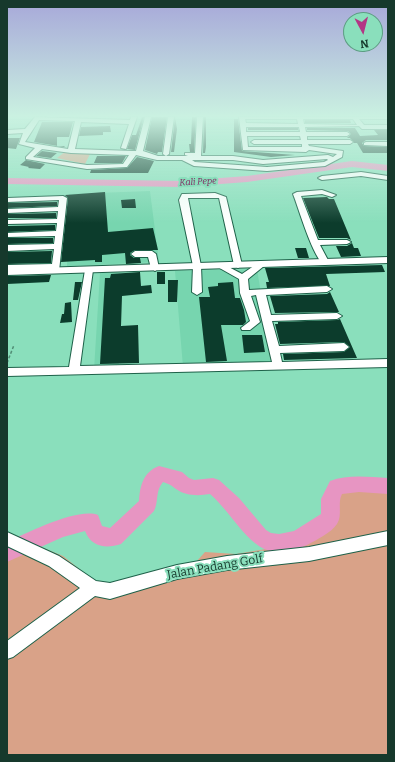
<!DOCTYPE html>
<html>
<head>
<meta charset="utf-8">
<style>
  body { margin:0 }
  #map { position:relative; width:395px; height:762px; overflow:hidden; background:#8adfbc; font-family:Bitter,serif }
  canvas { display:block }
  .frame { position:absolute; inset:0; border:8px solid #16392c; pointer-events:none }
  .north { position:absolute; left:343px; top:12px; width:40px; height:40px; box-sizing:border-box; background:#8adfbc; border:1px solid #5c9d82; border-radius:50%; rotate:173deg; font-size:11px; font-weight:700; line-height:16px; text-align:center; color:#16392c }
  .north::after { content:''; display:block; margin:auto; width:14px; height:18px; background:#b33685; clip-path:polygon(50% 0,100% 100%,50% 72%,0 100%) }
</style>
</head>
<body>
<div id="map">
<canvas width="395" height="762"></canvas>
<div class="frame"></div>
<div class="north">N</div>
</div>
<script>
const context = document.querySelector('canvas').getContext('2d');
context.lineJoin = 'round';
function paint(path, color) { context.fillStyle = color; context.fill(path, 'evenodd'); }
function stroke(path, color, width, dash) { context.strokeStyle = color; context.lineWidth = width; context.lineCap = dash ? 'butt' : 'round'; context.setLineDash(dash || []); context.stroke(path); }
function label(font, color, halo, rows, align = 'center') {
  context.font = font + ' Bitter,serif'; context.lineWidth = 4; context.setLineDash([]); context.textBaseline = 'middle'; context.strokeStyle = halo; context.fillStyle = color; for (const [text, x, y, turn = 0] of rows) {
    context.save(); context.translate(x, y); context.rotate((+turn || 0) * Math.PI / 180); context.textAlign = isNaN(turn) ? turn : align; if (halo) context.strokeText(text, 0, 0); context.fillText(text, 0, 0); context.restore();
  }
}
const built = new Path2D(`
  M150,191L159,262L67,266L69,194Z
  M257,269L265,318L277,364L183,367L175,271Z
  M100,273H120L119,367L94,370Z`);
const green = new Path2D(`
  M66,151L89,153L90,154L85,164L57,158Z
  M354,488L375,493L388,492V755H7V533L63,556L97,583L112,585L196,562L205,552L236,554L302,543L305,526H319L326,518L331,494Z`);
const river = new Path2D(`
  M352,161L388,165V171L352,167L247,182L181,187L7,184V178L181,181L247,176Z
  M159,466L182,472L189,478L194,480L213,478L219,480L239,498L266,530L271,533L279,534L294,531L321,514V499L330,481C348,474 369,477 388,478V494L359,492L342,494C337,503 343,515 337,524C331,533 316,540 307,545C255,571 242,522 210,494C198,496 186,496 176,489C171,485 169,484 163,482C155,491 159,501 154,511L121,544C106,549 91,547 85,531L63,537L7,562V542C27,533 78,507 98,515L102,526L110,528L139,501C140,486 143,472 159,466Z`);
const building = new Path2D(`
  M142,117H144L135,150L127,149L132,135H136Z
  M152,117H167L162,152H158L157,154L145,150Z
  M175,117L177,129L174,152H171Z
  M192,117H196L194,152H190L189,144H191Z
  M204,117H206V147L205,153H203Z
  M234,119H238L242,151L295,155L271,157L234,152Z
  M305,120H350L351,123H305Z
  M42,122H73L69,137H57V146H65L64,147L34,142Z
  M110,126L111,132H103V135L79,136L81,127Z
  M248,128H298V130H248Z
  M307,128H355L360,136L378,135L374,130H388V140H366L362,143L364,146L388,147V153H363L357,143H354L350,138H308H347L351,134L348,131L307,130Z
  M7,138H20L16,149L7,148Z
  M42,151L57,153L51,158L36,156Z
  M97,156H126L122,163H94Z
  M137,157L154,161L148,173H90L91,170L127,168Z
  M26,160L45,164L40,169L28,168L29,167L20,165Z
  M105,192L108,232L153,228L158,250H135L130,253V255L134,258H140L141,263L126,264L125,253L102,255V262H95V260L61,262L68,198L65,195Z
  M327,197L329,199H334L351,240L347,238H319L303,198Z
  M135,199L136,208H122L121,200Z
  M57,202V206L7,208V203Z
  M56,213V218H7V214Z
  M7,225V226L55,225V230L7,232Z
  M7,238H53V243L7,244Z
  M352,243L354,248H358L361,256L341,257L336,246H347Z
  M295,248H306L309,258H298Z
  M52,251L51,263L7,264V252Z
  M382,265L385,272L326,274L330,286L267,288L266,282H269L265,268Z
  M140,272L141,286L151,285L152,293L122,296L121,326L138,325L139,363L100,364L105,278H110L111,274Z
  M157,272H165V284H157Z
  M51,275L49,282L7,284V276Z
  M168,280H178L177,302H168Z
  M75,282H82L78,300H73Z
  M233,282L235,298H240L244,310L246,322L243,325H221L227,361L206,362L199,297H210L208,287L218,286V283Z
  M330,292L339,312L275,313L270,296L327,294Z
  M71,302L72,322L60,323L62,314H64L65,303Z
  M340,319L357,358L284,360L283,354L344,352L350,347L344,342L280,344L275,324H278V322L337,320Z
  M242,335H262L265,352L244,353Z`);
const path = new Path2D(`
  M7,363L14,345`);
const minor = new Path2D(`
  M35,117L130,120L131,117H137L126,149L121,148L129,124L81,122L75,149L132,151H136L145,117H151L143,151L158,156H188L185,155V153H195L197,117H203L201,156H233L263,160L328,155L333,157L337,154L309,150L306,152L243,150L239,117H388V119H359L364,125H388V129H362L359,126L305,127L306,132H347L350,134L347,136H307V140H350L353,142L350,144H308L309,146L343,151L342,157L325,166L267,171L194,166L182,160H157L136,155L127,167L87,169L26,159V157L35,148L19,144L23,133L7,134V130L25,129ZM245,119H297L298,124L246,123ZM303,119H353L357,125L304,124ZM39,120L75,121L68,149L25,142ZM246,127H299L300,132H246ZM247,136H300L301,140H254L251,142L254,144H302V147H248ZM42,149L71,153L129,155L123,164L87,165L33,157ZM327,159L328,160L324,162L267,167L195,162L192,160H233L263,164Z
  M168,117H174L169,154L166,156L163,154Z
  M366,142H388V146L364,145V143Z
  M361,172L388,176V180L361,176L322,180L318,178L322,176Z
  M322,190L336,195L332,197L322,194L301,196L318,240H347L351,242L347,244L320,245L329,262L325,265C314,262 298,206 293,194L297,192Z
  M215,193L226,197L242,265L238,268L234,265L219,198H188L201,266L202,292L197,295L192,292L193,266L179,200L182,194H185Z
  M63,196L67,198L59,271H7V265L52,264L54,249L7,251V245L54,244L55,236L7,237V233L56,231L57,223L7,224V220L57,219L58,211L7,213V209L58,207L59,200L7,202V198Z
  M152,251L156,254L159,268L155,271L151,268L148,257H135L131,254L135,251Z
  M261,261L264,262V266L248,279L249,290L327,286L332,289L327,292L266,295L271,315L337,313L342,316L337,319L272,321L279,346L344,343L349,347L344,351L280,353L282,362L388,359V367L7,376V368L69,367L85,270L89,267L93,270L80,366L272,362L256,295L251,296L260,322L250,330H242L241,328L250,321L240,293L239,279L216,266L220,263L223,264L242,274Z
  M388,531V545L309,561L227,570L177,579L110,599L95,596L13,657L7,659V641L80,588L49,566L7,546V532L59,556L96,581L110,583L177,565L227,556L309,547Z`);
const major = new Path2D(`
  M388,257V263L7,275V269Z`);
const farWaternames = [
  ["Kali Pepe",198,182,-3]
];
const nearStreetnames = [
  ["Jalan Padang Golf",215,567,-10]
];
paint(built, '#77d5af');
paint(green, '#d9a288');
paint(river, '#e795c2');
paint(building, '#0c3c2c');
stroke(minor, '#1e6149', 2);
stroke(major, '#1e6149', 2);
stroke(path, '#518d75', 1.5, [3, 2]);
paint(minor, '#fff');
paint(major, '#fff');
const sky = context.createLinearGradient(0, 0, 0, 223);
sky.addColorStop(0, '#a7a8d9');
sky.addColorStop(0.52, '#caf1e1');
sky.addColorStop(1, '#caf1e100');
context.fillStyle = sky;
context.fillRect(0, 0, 395, 223);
label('italic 9px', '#80225d', '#8adfbc', farWaternames);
label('12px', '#16392c', '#8adfbc', nearStreetnames);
</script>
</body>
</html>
